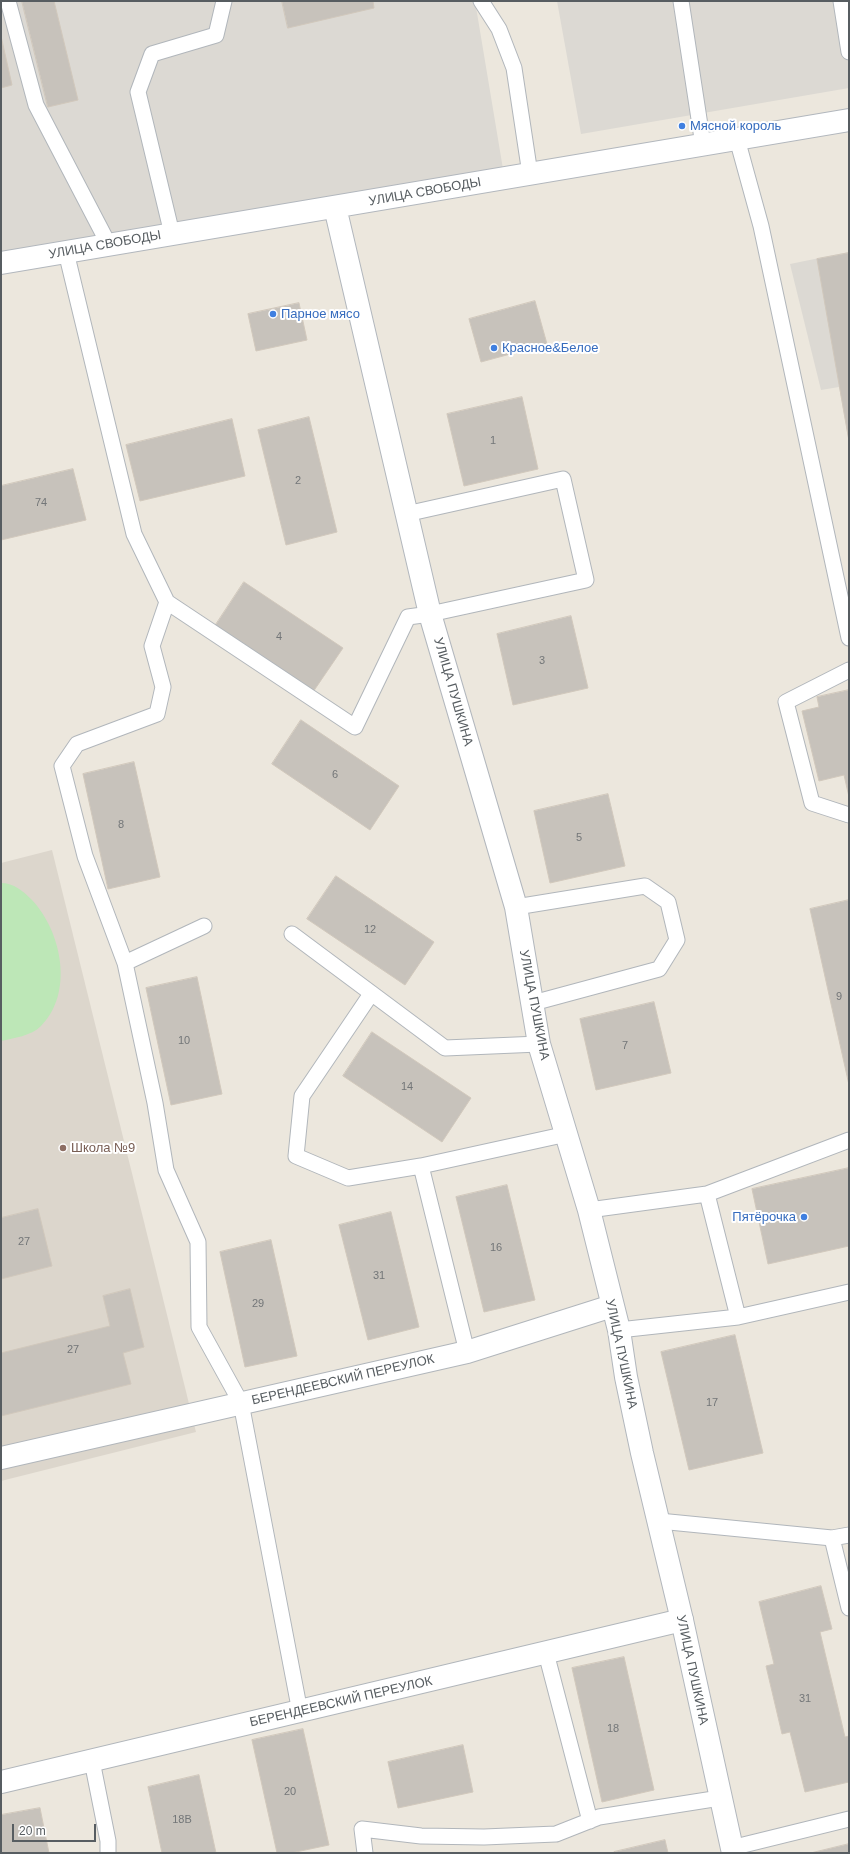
<!DOCTYPE html>
<html>
<head>
<meta charset="utf-8">
<style>
  body { margin:0 }
  #map { position:relative; width:850px; height:1854px; overflow:hidden; background:#ece7dd; font-family:Arial,sans-serif }
  canvas { display:block }
  .frame { position:absolute; inset:0; border:2px solid #575d61; pointer-events:none }
  .scale { position:absolute; left:12px; top:1824px; width:84px; height:18px; box-sizing:border-box; border:2px solid #575d61; border-top:0; padding-left:5px; font-size:12px; line-height:14px; white-space:nowrap; color:#575d61; -webkit-text-stroke:3px #fff; paint-order:stroke }
</style>
</head>
<body>
<div id="map">
<canvas width="850" height="1854"></canvas>
<div class="frame"></div>
<div class="scale">20 m</div>
</div>
<script>
const context = document.querySelector('canvas').getContext('2d');
context.lineJoin = 'round';
function paint(path, color) { context.fillStyle = color; context.fill(path, 'evenodd'); }
function stroke(path, color, width, dash) { context.strokeStyle = color; context.lineWidth = width; context.lineCap = dash ? 'butt' : 'round'; context.setLineDash(dash || []); context.stroke(path); }
function label(font, color, halo, rows, align = 'center') {
  context.font = font + ' Arial,sans-serif'; context.lineWidth = 4; context.setLineDash([]); context.textBaseline = 'middle'; context.strokeStyle = halo; context.fillStyle = color; for (const [text, x, y, turn = 0] of rows) {
    context.save(); context.translate(x, y); context.rotate((+turn || 0) * Math.PI / 180); context.textAlign = isNaN(turn) ? turn : align; if (halo) context.strokeText(text, 0, 0); context.fillText(text, 0, 0); context.restore();
  }
}
const industrial = new Path2D(`
  M1,1H475L504,175L1,258Z
  M557,1H849V88L581,134Z
  M849,252V443L839,387L821,390L790,264Z`);
const education = new Path2D(`
  M52,850L196,1432L1,1481V863Z`);
const green = new Path2D(`
  M1,883C14,883 23,891 32,900C62,932 74,993 41,1026C31,1036 14,1038 1,1041Z`);
const building = new Path2D(`
  M22,1H54L78,100L48,107Z
  M282,1H373L374,8L288,28Z
  M1,36L12,85L1,88Z
  M849,253V441L817,259Z
  M535,301L547,344L481,362L469,319Z
  M299,303L307,340L256,351L248,314Z
  M522,397L538,469L464,486L447,414Z
  M309,417L337,532L286,545L258,430Z
  M232,419L245,476L140,501L126,445Z
  M73,469L86,520L1,540V486Z
  M244,582L343,648L313,692L215,626Z
  M571,616L588,688L513,705L497,634Z
  M849,690V797L844,775L819,781L802,711L819,707L817,697Z
  M301,720L399,786L370,830L272,764Z
  M134,762L160,877L108,889L83,774Z
  M608,794L625,866L550,883L534,811Z
  M336,876L434,942L405,985L307,919Z
  M849,900V1085L810,909Z
  M197,977L222,1094L171,1105L146,988Z
  M654,1002L671,1073L596,1090L580,1019Z
  M372,1032L471,1098L442,1142L343,1076Z
  M849,1168V1246L768,1264L752,1189Z
  M507,1185L535,1300L484,1312L456,1197Z
  M38,1209L52,1266L1,1279V1218Z
  M391,1212L419,1327L368,1340L339,1225Z
  M271,1240L297,1356L245,1367L220,1252Z
  M130,1289L144,1347L123,1353L131,1384L1,1416V1353L110,1326L103,1296Z
  M735,1335L763,1453L689,1470L661,1352Z
  M821,1586L832,1629L820,1632L845,1737L849,1736V1782L805,1792L790,1732L782,1734L766,1666L774,1664L759,1602Z
  M624,1657L654,1790L602,1802L572,1668Z
  M303,1729L329,1845L291,1853H277L252,1740Z
  M463,1745L473,1792L398,1808L388,1762Z
  M199,1775L216,1853H162L148,1787Z
  M40,1808L49,1853H1V1815Z
  M665,1840L668,1853H614V1852Z
  M849,1844V1853H811Z`);
const lane = new Path2D(`
  M8,1L36,105L109,245
  M481,1L499,29L514,68L530,174
  M681,1L703,145
  M841,1L849,52
  M737,139L761,226L849,638
  M172,234L138,92L152,54L216,35L224,1
  M66,252L134,534L167,602L355,727L408,617L430,614L586,580L563,479L406,514
  M849,670L786,702L812,803L849,815
  M516,907L645,886L668,902L677,940L659,969L533,1003
  M204,926L125,963L155,1103L166,1170L198,1242L199,1327L241,1403L300,1712
  M292,934L445,1048L539,1044
  M125,963L85,856L62,766L77,744L157,714L163,687L152,646L167,602
  M371,994L302,1096L296,1156L348,1178L421,1166L467,1352
  M421,1166L567,1134
  M707,1194L738,1317
  M589,1210L707,1194L849,1140
  M619,1330L738,1317L849,1292
  M659,1521L832,1538L849,1535
  M832,1538L849,1608
  M546,1653L590,1821
  M92,1761L108,1841V1853
  M731,1848L849,1819
  M365,1853L362,1829L421,1836L484,1837L556,1834L599,1817L720,1798`);
const street = new Path2D(`
  M1,1458L467,1352L612,1306
  M1,1782L682,1620`);
const secondary = new Path2D(`
  M335,207L430,614L516,907L539,1044L589,1210L619,1330L626,1377L642,1453L682,1620L733,1853
  M1,263L849,120`);
const markers = [
  [682,126,4,"#3f7fe0"],
  [273,314,4,"#3f7fe0"],
  [494,348,4,"#3f7fe0"],
  [63,1148,4,"#8d6e63"],
  [804,1217,4,"#3f7fe0"]
];
const numberNames = [
  ["1",493,441],
  ["2",298,481],
  ["74",41,503],
  ["4",279,637],
  ["3",542,661],
  ["6",335,775],
  ["8",121,825],
  ["5",579,838],
  ["12",370,930],
  ["9",839,997],
  ["10",184,1041],
  ["7",625,1046],
  ["14",407,1087],
  ["27",24,1242],
  ["16",496,1248],
  ["31",379,1276],
  ["29",258,1304],
  ["27",73,1350],
  ["17",712,1403],
  ["31",805,1699],
  ["18",613,1729],
  ["20",290,1792],
  ["18В",182,1820]
];
const shopNames = [
  ["Мясной король",690,126],
  ["Парное мясо",281,314],
  ["Красное&Белое",502,348],
  ["Пятёрочка",796,1217,"right"]
];
const streetNames = [
  ["УЛИЦА СВОБОДЫ",425,192,-10],
  ["УЛИЦА СВОБОДЫ",105,245,-10],
  ["УЛИЦА ПУШКИНА",453,692,74],
  ["УЛИЦА ПУШКИНА",534,1005,79],
  ["УЛИЦА ПУШКИНА",621,1354,78],
  ["БЕРЕНДЕЕВСКИЙ ПЕРЕУЛОК",343,1380,-13],
  ["УЛИЦА ПУШКИНА",692,1670,78],
  ["БЕРЕНДЕЕВСКИЙ ПЕРЕУЛОК",341,1702,-13]
];
const educationNames = [
  ["Школа №9",71,1148]
];
paint(industrial, '#dcd9d3');
paint(education, '#dcd6cc');
paint(green, '#bde7b7');
paint(building, '#c7c2bb');
stroke(building, '#d1c8bc', 1);
stroke(lane, '#b1b6bb', 17);
stroke(street, '#b1b6bb', 24);
stroke(secondary, '#b2b7bd', 24);
stroke(lane, '#fff', 15);
stroke(street, '#fff', 22);
stroke(secondary, '#fff', 22);
for (const [x, y, r, color] of markers) { const dot = new Path2D(); dot.arc(x, y, r, 0, 2 * Math.PI); context.fillStyle = color; context.fill(dot); stroke(dot, '#fff', 1.5); }
label('11px', '#737678', null, numberNames);
label('13px', '#366cbe', '#fff', shopNames, 'left');
label('13px', '#575d61', '#fff', streetNames);
label('13px', '#785e54', '#fff', educationNames, 'left');
</script>
</body>
</html>
